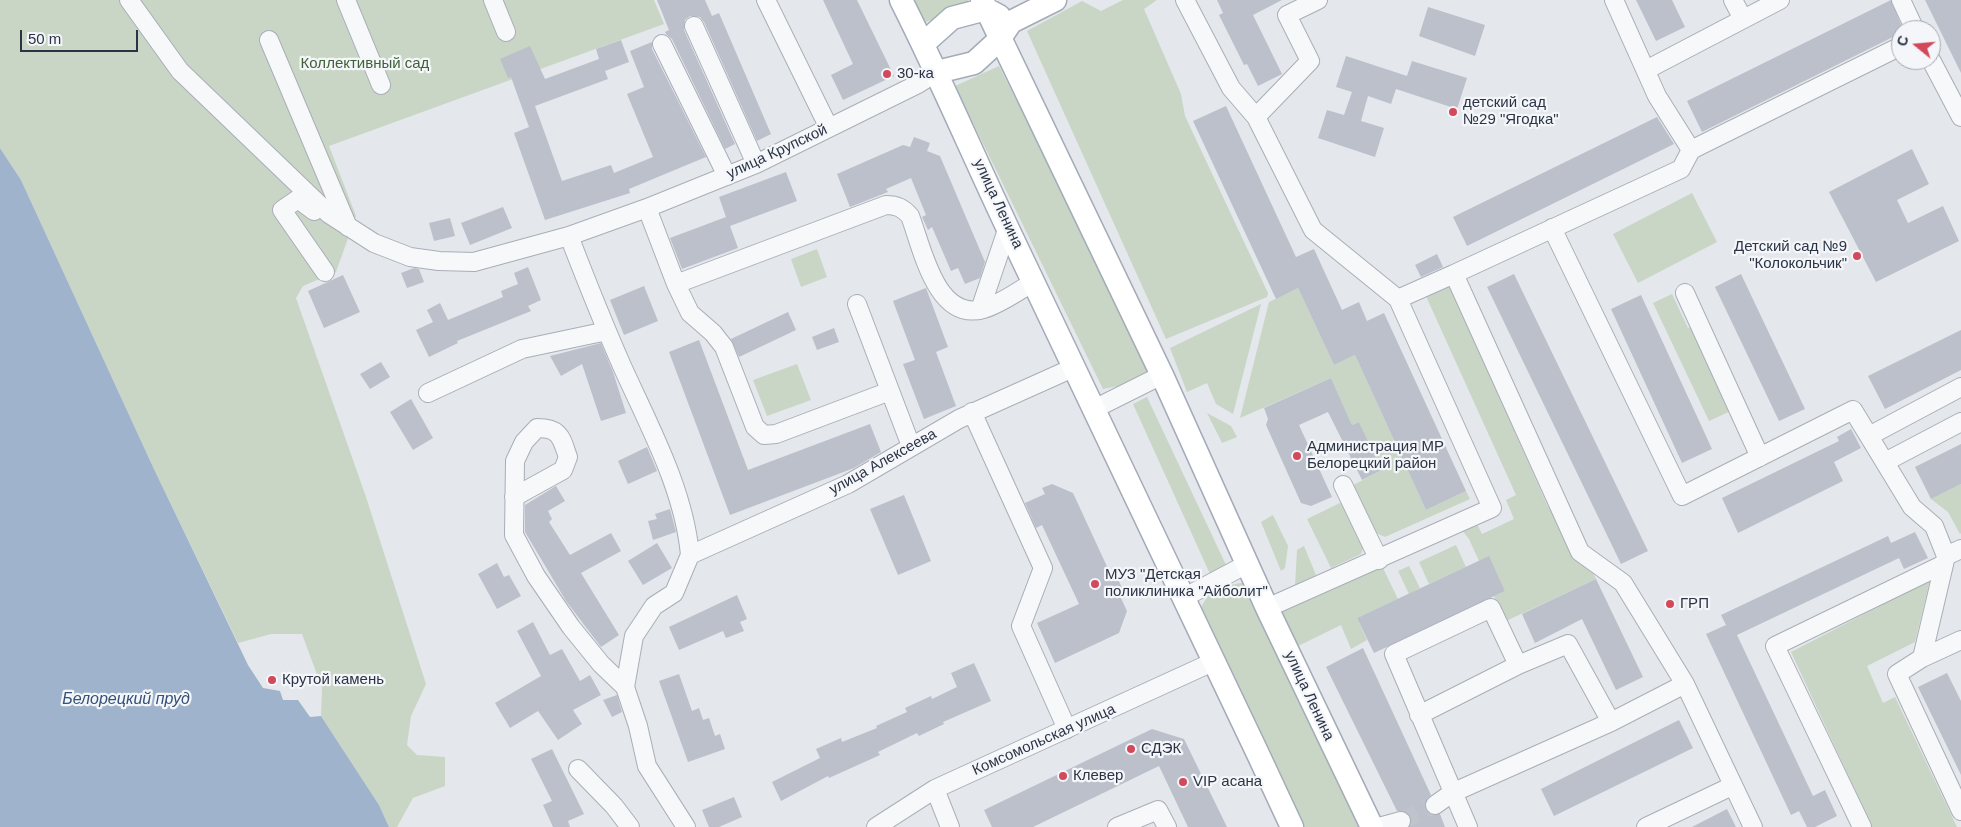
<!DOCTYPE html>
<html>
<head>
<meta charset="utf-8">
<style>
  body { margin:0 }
  #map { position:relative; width:1961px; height:827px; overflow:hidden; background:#e4e7ec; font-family:Arial,sans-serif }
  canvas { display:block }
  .north { position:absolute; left:1891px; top:20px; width:50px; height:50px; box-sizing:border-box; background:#f4f6f9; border:1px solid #a4a8b1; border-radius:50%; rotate:287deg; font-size:14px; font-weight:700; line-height:20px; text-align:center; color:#2b3445 }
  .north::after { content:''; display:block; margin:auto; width:18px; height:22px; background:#d1495b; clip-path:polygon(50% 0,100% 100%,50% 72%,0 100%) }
  .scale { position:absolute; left:20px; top:30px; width:118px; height:22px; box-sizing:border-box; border:2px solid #2b3445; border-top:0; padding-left:6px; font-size:15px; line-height:18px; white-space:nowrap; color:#2b3445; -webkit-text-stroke:4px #f4f6f9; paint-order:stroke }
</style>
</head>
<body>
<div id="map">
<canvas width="1961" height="827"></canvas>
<div class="north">С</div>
<div class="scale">50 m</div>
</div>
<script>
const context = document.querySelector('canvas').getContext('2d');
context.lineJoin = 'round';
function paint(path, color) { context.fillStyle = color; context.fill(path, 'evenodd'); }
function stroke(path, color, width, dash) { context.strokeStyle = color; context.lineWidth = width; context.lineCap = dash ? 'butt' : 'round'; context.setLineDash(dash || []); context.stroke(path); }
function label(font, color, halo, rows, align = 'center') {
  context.font = font + ' Arial,sans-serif'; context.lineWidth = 4.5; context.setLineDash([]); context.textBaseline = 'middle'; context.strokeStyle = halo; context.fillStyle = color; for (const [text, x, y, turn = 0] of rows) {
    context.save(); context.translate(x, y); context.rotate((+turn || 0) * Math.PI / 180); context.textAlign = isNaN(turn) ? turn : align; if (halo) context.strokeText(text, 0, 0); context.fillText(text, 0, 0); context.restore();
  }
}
const green = new Path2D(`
  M0,0H654L664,24L329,146L356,216L336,272L303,286L296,298L366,497L426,684L411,716L407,745L417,755L445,757V786L413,798L397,827H389L379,805L321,716L322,688L302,634H271L238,643L153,467L21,180L0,148Z
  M908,0H968L970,2L920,25Z
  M1123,0H1157L1144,9L1181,94L1185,116L1268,293L1267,297L1166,339L1027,31L1082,1L1101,11Z
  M999,66L1151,369L1134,383L1103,389L955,86Z
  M1692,193L1717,242L1638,283L1613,234Z
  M817,249L827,277L801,287L791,259Z
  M1448,282L1548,507L1562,513L1596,579L1506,621L1494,596L1505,591L1489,557L1479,561L1469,539L1457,524L1475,520L1482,534L1514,519L1506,500L1516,495L1425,294Z
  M1298,288L1334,365L1355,355L1426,510L1466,491L1470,499L1385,537L1374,532L1357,494L1342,491L1382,470L1359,422L1352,425L1331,378L1240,418L1269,302Z
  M1672,294L1688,328L1704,320L1744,405L1709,421L1653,303Z
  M1261,304L1233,414L1216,404L1207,383L1187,392L1170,348Z
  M797,364L811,400L767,416L753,380Z
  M1147,397L1226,565L1210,574L1133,404Z
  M1207,413L1231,426L1237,437L1222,443Z
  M1961,484V533L1960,534L1948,512L1931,499Z
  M1344,501L1364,545L1361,554L1331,568L1307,519Z
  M1273,515L1288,546L1285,568L1281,571L1261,522Z
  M1456,545L1466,567L1429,584L1419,562Z
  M1304,546L1316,575L1295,586L1297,550Z
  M1381,564L1398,599L1357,618L1367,640L1351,649L1341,625L1294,648L1279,613Z
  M1409,566L1420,588L1409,594L1398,571Z
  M1930,580L1915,642L1867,666L1883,703L1895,697L1957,827H1872L1791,652Z
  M1247,582L1361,827H1303L1201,608C1211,586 1225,586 1247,582Z`);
const water = new Path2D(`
  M0,148L21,180L153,467L248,665L263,688L280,691L283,700H298L310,717L321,716L379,805L389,827H0Z`);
const building = new Path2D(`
  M657,0H705L712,16L719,13L771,134L757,141L704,22L700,17L690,16L685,20L684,30L735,144L725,149L672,39L666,34L665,32L669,30Z
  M823,0H857L894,76L843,100L831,75L853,64Z
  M1217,0H1282L1253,15L1282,74L1258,86L1247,64L1244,65L1219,15L1223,13Z
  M1636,0H1672L1685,27L1656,41Z
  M1891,0L1903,30H1901V33L1702,132L1687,101Z
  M1925,0H1961V73Z
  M1428,7L1485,25L1475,56L1419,36Z
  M621,40L629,62L605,71L608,79L535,106L562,181L611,165L614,173L653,157L627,94L644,87L630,51L652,42V49L706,157L629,189L630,193L545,220L514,133L529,127L511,77L508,78L500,59L530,46L545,79L599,59L596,49Z
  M1346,56L1407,76L1412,61L1467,78L1457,109L1396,89L1391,104L1368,96L1361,121L1384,128L1375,157L1318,138L1327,110L1344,115L1352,92L1336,87Z
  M1226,106L1296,257L1314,249L1342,310L1359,302L1367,321L1384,313L1466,491L1426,510L1355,355L1334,365L1298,288L1276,299L1193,121Z
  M1657,117L1674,144L1467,246L1453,217Z
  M914,137L930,143L927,151L940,156L985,262L980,278L965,284L958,268L951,271L932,227L928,230L922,217L926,215L911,178L886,189L888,192L850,207L837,174L903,145L910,147Z
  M1912,149L1929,184L1897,200L1908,223L1943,206L1959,241L1876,282L1829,192Z
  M786,172L797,201L730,226L738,248L682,269L670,238L726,217L719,197Z
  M503,207L512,228L470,245L461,223Z
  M450,218L455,236L434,241L429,223Z
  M1437,254L1443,267L1421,277L1415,265Z
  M528,267L541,300L528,306L531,311L457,341L458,343L429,357L416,330L433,322L427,310L440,303L448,320L503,297L501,291L518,284L514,273Z
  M414,268L419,269L424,282L407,288L401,273Z
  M1514,274L1648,551L1621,564L1487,287Z
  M1741,274L1805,409L1779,421L1715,287Z
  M343,275L360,312L324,328L308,291Z
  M644,286L658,321L624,335L610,300Z
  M926,288L948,347L936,352L956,406L924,419L903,364L915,360L893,301Z
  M1641,295L1712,449L1682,463L1611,309Z
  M788,312L796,330L739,357L731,339Z
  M834,328L839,342L817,350L812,337Z
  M1961,330V370L1885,409L1868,376Z
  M699,340L748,470L870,424L881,452L854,468L730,515L669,352Z
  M601,343L613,372L626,413L601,421L582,364L561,376L550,356Z
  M381,362L390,377L370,389L360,374Z
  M1331,378L1352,425L1359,422L1382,470L1362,480L1328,412L1299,425L1332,497L1311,506L1301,503L1266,425L1268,419L1264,408Z
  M411,399L433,438L413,450L390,412Z
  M1851,429L1861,448L1834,462L1843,481L1738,533L1722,498L1839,441L1837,437Z
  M1961,444V484L1931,499L1915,467Z
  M647,447L657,471L628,484L618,461Z
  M1052,484L1073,493L1110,573L1114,571L1125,594L1120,596L1127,611L1119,633L1055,663L1037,623L1079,604L1042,525L1036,528L1025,503L1045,494L1042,488Z
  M556,486L565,501L548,511L552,519L549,522L570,555L611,533L621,551L581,573L619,635L601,647L566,601L525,532V505Z
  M904,495L931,561L898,575L870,509Z
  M670,509L676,532L653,540L648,521L657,519L655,514Z
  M1915,532L1928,558L1904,569L1899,558L1737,635L1813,796L1825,790L1837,816L1815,827H1807L1799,811L1791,815L1706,634L1726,625L1721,615L1888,536L1891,543Z
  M657,543L672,568L643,585L628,561Z
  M1489,556L1505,591L1374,653L1357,618Z
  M497,563L504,577L509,575L521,596L497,609L478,574Z
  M1596,579L1643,677L1616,690L1582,619L1535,643L1522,614Z
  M737,595L747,619L740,622L744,631L726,638L723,631L679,650L669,627Z
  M533,622L550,655L562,649L580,681L590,675L601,695L573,710L582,724L558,740L538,711L510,728L495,703L541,676L517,631Z
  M1363,648L1431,795L1425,801L1426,811L1431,815L1440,814L1445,827H1409L1411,819L1409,814L1403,811H1397L1326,667Z
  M974,663L991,701L943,722L944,724L919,736L917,733L878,752L880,755L829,778L828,776L781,801L772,782L820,758L816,749L841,738L842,742L877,728L876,726L907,712L905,708L931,696L932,699L957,687L951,673Z
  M1947,673L1961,701V775L1918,687Z
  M679,674L692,711L699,708L703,720L709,718L715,736L720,734L725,749L688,762L659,681Z
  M617,695L622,712L612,717L603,700Z
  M1679,720L1693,748L1554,816L1541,789Z
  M1152,729L1184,739L1227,827H1188L1159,766L1033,827H992L984,810Z
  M552,749L584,814L568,821L570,827H553L543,805L552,801L531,759Z
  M734,797L742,817L719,827H709L702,810Z
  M1727,809L1736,827H1692Z`);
const minorTunnel = new Path2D(`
  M1401,821L1435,805`);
const minor = new Path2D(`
  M129,0L180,71L329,214L374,243L410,257L439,261L474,262L569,236L647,208L756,164L918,84L937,72
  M346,0L381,85
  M493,0L506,32
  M766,0L829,128
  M1185,0L1231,88L1256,117L1313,230L1398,299
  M1614,0L1657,96L1691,150L1681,169L1454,274L1580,552L1623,583L1685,684L1753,827
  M1733,0L1743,19
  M1901,0L1915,30
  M694,26L756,164
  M269,40L348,227
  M662,44L727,176
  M1931,60L1961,117
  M1646,70L1780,0
  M1256,117L1310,61L1287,15L1318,0
  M1691,150L1901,46
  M647,208L676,284L886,205C897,205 903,208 910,216C922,247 936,322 983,309C1001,304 1019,290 1034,282
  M314,211L298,199L282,210L325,272
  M1552,228L1682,496L1853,410L1912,507L1934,526L1946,556
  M569,236C586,280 603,323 622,366C649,426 684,489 690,555L848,484L959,419L1075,367
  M676,284L690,313L713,333L724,347L755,427L764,435L776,434L890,391
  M1685,293L1760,457
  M857,304L911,446
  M980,310L1008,227
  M428,393L522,349L607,331
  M1094,409L1162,375
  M972,412L1043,568L1021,626L1067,729
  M1869,436L1961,387
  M1885,462L1961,422
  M1343,485L1379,560
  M514,497L563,470L568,457C561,438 561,428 537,428L524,442L515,461L514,535L536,576L571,627L601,664L625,687L638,726L647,766L686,827
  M1185,597L1247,564
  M1267,608L1492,508L1398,299L1454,274
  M1961,640L1922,658L1897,674L1961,811
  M1922,658L1946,556L1961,549
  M625,687L634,636L654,606L674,593L690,555
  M1419,715L1518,665
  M578,769L614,806L630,827
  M935,789L950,827
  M1435,805L1452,793L1611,722L1685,684
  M876,827L935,789L1215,661
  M1117,827L1158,810L1167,827
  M1379,827L1401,821
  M1468,827L1394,654L1491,608L1518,665L1568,644L1611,722
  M1646,827L1732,786
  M1862,827L1775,646L1944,564`);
const major = new Path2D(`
  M901,0C939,75 972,153 1008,229C1104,428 1199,627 1292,827
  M982,0L1162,375L1267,608L1372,827
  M923,44L952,18L986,9L999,16
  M937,72L974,63L999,40L1011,22L1055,0`);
const markers = [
  [887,74,5,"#d1495b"],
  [1453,112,5,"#d1495b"],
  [1857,256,5,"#d1495b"],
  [1297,456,5,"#d1495b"],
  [1095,584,5,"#d1495b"],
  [1670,604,5,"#d1495b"],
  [272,680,5,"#d1495b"],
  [1131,749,5,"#d1495b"],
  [1063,776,5,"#d1495b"],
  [1183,782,5,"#d1495b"]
];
const parkNames = [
  ["Коллективный сад",365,64]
];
const poiNames = [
  ["30-ка",897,74],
  ["детский сад",1463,103],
  ["№29 \"Ягодка\"",1463,120],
  ["Детский сад №9",1847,247,"right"],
  ["\"Колокольчик\"",1847,264,"right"],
  ["Администрация МР",1307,447],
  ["Белорецкий район",1307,464],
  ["МУЗ \"Детская",1105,575],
  ["поликлиника \"Айболит\"",1105,592],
  ["ГРП",1680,604],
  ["Крутой камень",282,680],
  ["СДЭК",1141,749],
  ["Клевер",1073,776],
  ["VIP асана",1193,782]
];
const streetNames = [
  ["улица Крупской",777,152,-25],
  ["улица Ленина",998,204,65],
  ["улица Алексеева",883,462,-29],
  ["улица Ленина",1309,696,65],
  ["Комсомольская улица",1044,740,-24]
];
const waterNames = [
  ["Белорецкий пруд",126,700]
];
paint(green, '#c9d6c5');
paint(water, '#9fb4cc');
paint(building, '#bbc0ca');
stroke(minorTunnel, '#bfc3cb', 18, [18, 9]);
stroke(minor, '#a9aeb7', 20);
stroke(major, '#a3abb8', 25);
stroke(minor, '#f7f8fa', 18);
stroke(major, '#fff', 22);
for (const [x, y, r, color] of markers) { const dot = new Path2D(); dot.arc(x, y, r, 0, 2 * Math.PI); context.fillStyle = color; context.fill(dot); stroke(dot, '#f4f6f9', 2); }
label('15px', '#3f6138', '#f4f6f9', parkNames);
label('15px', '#2b3445', '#f4f6f9', poiNames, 'left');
label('15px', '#2b3445', '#f4f6f9', streetNames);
label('italic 16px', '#34527a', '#f4f6f9', waterNames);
</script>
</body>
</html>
